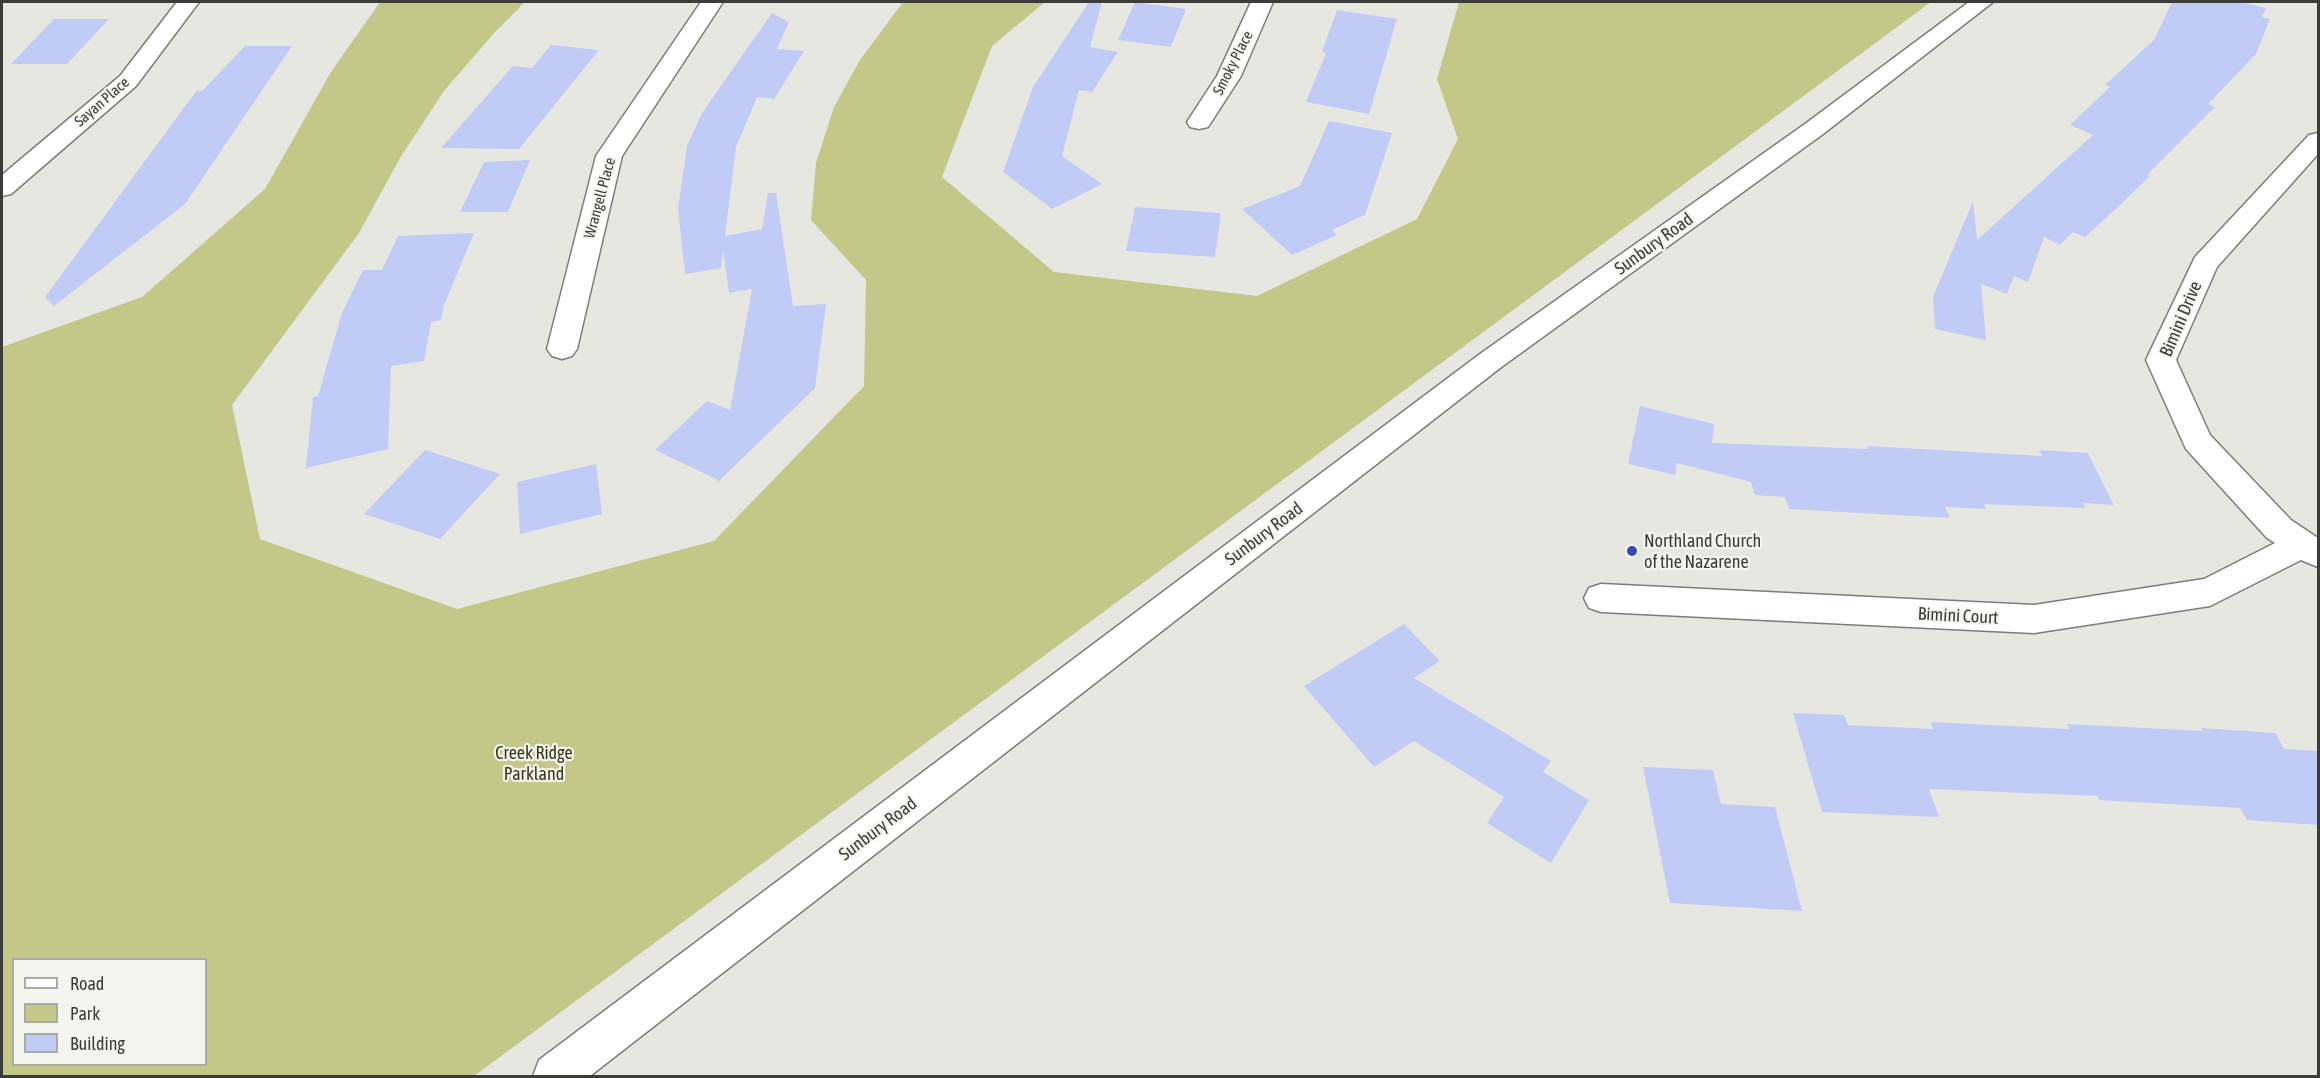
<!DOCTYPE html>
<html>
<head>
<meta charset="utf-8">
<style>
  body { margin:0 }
  #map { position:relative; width:2320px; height:1078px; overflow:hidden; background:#e7e7e2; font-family:"Asap Condensed",sans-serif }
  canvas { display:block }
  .frame { position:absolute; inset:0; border:3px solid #3c3c3a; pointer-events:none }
  .legend { position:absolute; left:12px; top:958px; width:195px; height:108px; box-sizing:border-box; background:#f4f5ef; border:2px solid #aaaba7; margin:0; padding:8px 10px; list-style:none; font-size:18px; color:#3c3c3a }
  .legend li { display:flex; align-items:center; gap:12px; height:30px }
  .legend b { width:30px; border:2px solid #aaaba7 }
</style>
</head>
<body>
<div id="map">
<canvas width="2320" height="1078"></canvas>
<div class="frame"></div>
<ul class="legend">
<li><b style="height:8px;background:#fff"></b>Road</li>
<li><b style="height:16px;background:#c3c787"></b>Park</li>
<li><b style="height:16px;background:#c0ccf6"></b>Building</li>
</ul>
</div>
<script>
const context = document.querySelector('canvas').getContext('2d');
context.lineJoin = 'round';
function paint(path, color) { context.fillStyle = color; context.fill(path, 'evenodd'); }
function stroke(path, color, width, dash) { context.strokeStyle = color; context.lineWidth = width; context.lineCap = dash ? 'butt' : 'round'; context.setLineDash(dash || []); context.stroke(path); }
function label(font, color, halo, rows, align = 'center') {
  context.font = font + ' "Asap Condensed",sans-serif'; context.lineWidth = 4.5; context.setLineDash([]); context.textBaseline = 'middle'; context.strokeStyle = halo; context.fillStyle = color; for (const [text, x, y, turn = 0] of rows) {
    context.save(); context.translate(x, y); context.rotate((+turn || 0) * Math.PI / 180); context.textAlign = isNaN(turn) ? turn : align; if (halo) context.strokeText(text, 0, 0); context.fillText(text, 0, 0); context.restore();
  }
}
const green = new Path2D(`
  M380,2H525L495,32L444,91L400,158L359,233L232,405L260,539L457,609L714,541L864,386L866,280L811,220L816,163L834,107L860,60L903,2H1045L992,46L942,177L1054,272L1257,296L1417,219L1458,139L1437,79L1459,2H1931L474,1076H2V347L142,297L265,189L331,72ZM14,960H206V1064H14Z`);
const building = new Path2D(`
  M1089,2H1102L1090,47L1118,52L1092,92L1079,90L1062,156L1102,184L1052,209L1003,172L1033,87Z
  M1135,2L1186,9L1171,47L1118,40Z
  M2172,2H2240L2266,8L2262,17L2270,19L2256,54L2208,104L2215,107L2147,175L2150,176L2119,206L2085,237L2073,232L2060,245L2044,237L2028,282L2014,276L2007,294L1981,284L1986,340L1935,329L1933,297L1973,201L1977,240L2093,135L2070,125L2110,87L2105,85L2154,40Z
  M1337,10L1397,19L1369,114L1306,102L1326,53L1322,52Z
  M772,13L789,22L777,49L804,51L774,99L757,97L736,147L725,236L762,229L768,193H776L793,306L826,304L815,388L717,483L718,480L655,450L707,401L730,410L752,289L729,293L723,250L721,268L685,274L678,208L687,146L702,113Z
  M54,19H109L67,64H11Z
  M551,45L599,50L519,149L441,148L513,66L532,68Z
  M245,46H292L185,204L54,306L45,297L197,90L202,91Z
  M1329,121L1392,133L1365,215L1332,230L1337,235L1292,255L1242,209L1300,186Z
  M530,160L508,212H460L484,162Z
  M1135,207L1221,213L1215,257L1126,251Z
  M474,233L444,305L441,320L431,322L424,361L391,366L388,449L306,468L313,397L318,396L342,313L363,270H382L398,236Z
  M1640,406L1714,424L1712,443L1868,449L1867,446L2042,456L2039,450L2088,453L2114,505L2083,503L2085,508L1984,504L1986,509L1945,507L1950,518L1789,509L1785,497L1755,495L1751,482L1677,463L1675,475L1628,464Z
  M425,450L500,474L440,539L364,514Z
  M596,464L602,514L520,534L517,482Z
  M1404,624L1440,661L1414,678L1551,761L1543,772L1589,800L1551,863L1487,823L1504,797L1414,741L1374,767L1304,686Z
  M1793,713L1844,715L1848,725L1933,729L1931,722L2069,729L2067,724L2203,731L2201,728L2276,733L2284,749L2319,751V825L2247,820L2240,808L2099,800L2098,796L1929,789L1939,817L1822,812Z
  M1643,767L1713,770L1721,804L1775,807L1802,911L1670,903Z`);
const minor = new Path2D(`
  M177,2H199L136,86L11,194L2,196V175L120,76Z
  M701,2H723L622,156L577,349L572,356L562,359L552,356L547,349L596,156Z
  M1251,2H1273L1241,76L1208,127L1199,129L1190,127L1187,122L1217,76Z
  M2318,133V154L2217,267L2176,360L2210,435L2291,520L2318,538V567L2301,560L2210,606L2034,633L1601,612L1589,608L1584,598L1589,588L1601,584L2034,605L2204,579L2275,543L2267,538L2186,449L2146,360L2195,257L2309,135Z`);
const primary = new Path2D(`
  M1969,2H1993L1823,134L1500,368L590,1076H533L539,1060L1480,354L1805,124Z`);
const markers = [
  [1632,551,6,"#3a45b9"]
];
const farStreetnames = [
  ["Smoky Place",1233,63,-63],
  ["Sayan Place",102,102,-41],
  ["Wrangell Place",600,198,-75]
];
const streetNames = [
  ["Sunbury Road",1654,244,-36],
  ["Bimini Drive",2181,319,-67],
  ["Sunbury Road",1264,534,-37],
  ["Bimini Court",1958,616,3],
  ["Sunbury Road",878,829,-37]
];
const poiNames = [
  ["Northland Church",1644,541],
  ["of the Nazarene",1644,562]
];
const parkNames = [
  ["Creek Ridge",534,753],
  ["Parkland",534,774]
];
paint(green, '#c3c787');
paint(building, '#c0ccf6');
stroke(minor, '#7c7d78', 3);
stroke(primary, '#7c7d78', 3);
paint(minor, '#fff');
paint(primary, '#fff');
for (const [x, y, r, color] of markers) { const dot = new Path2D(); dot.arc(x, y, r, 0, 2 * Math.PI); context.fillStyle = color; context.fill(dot); stroke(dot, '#f4f5ef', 2); }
label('15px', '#3c3c3a', '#f4f5ef', farStreetnames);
label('18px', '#3c3c3a', '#f4f5ef', streetNames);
label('18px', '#3c3c3a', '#f4f5ef', poiNames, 'left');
label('18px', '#373816', '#f4f5ef', parkNames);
</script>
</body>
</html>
